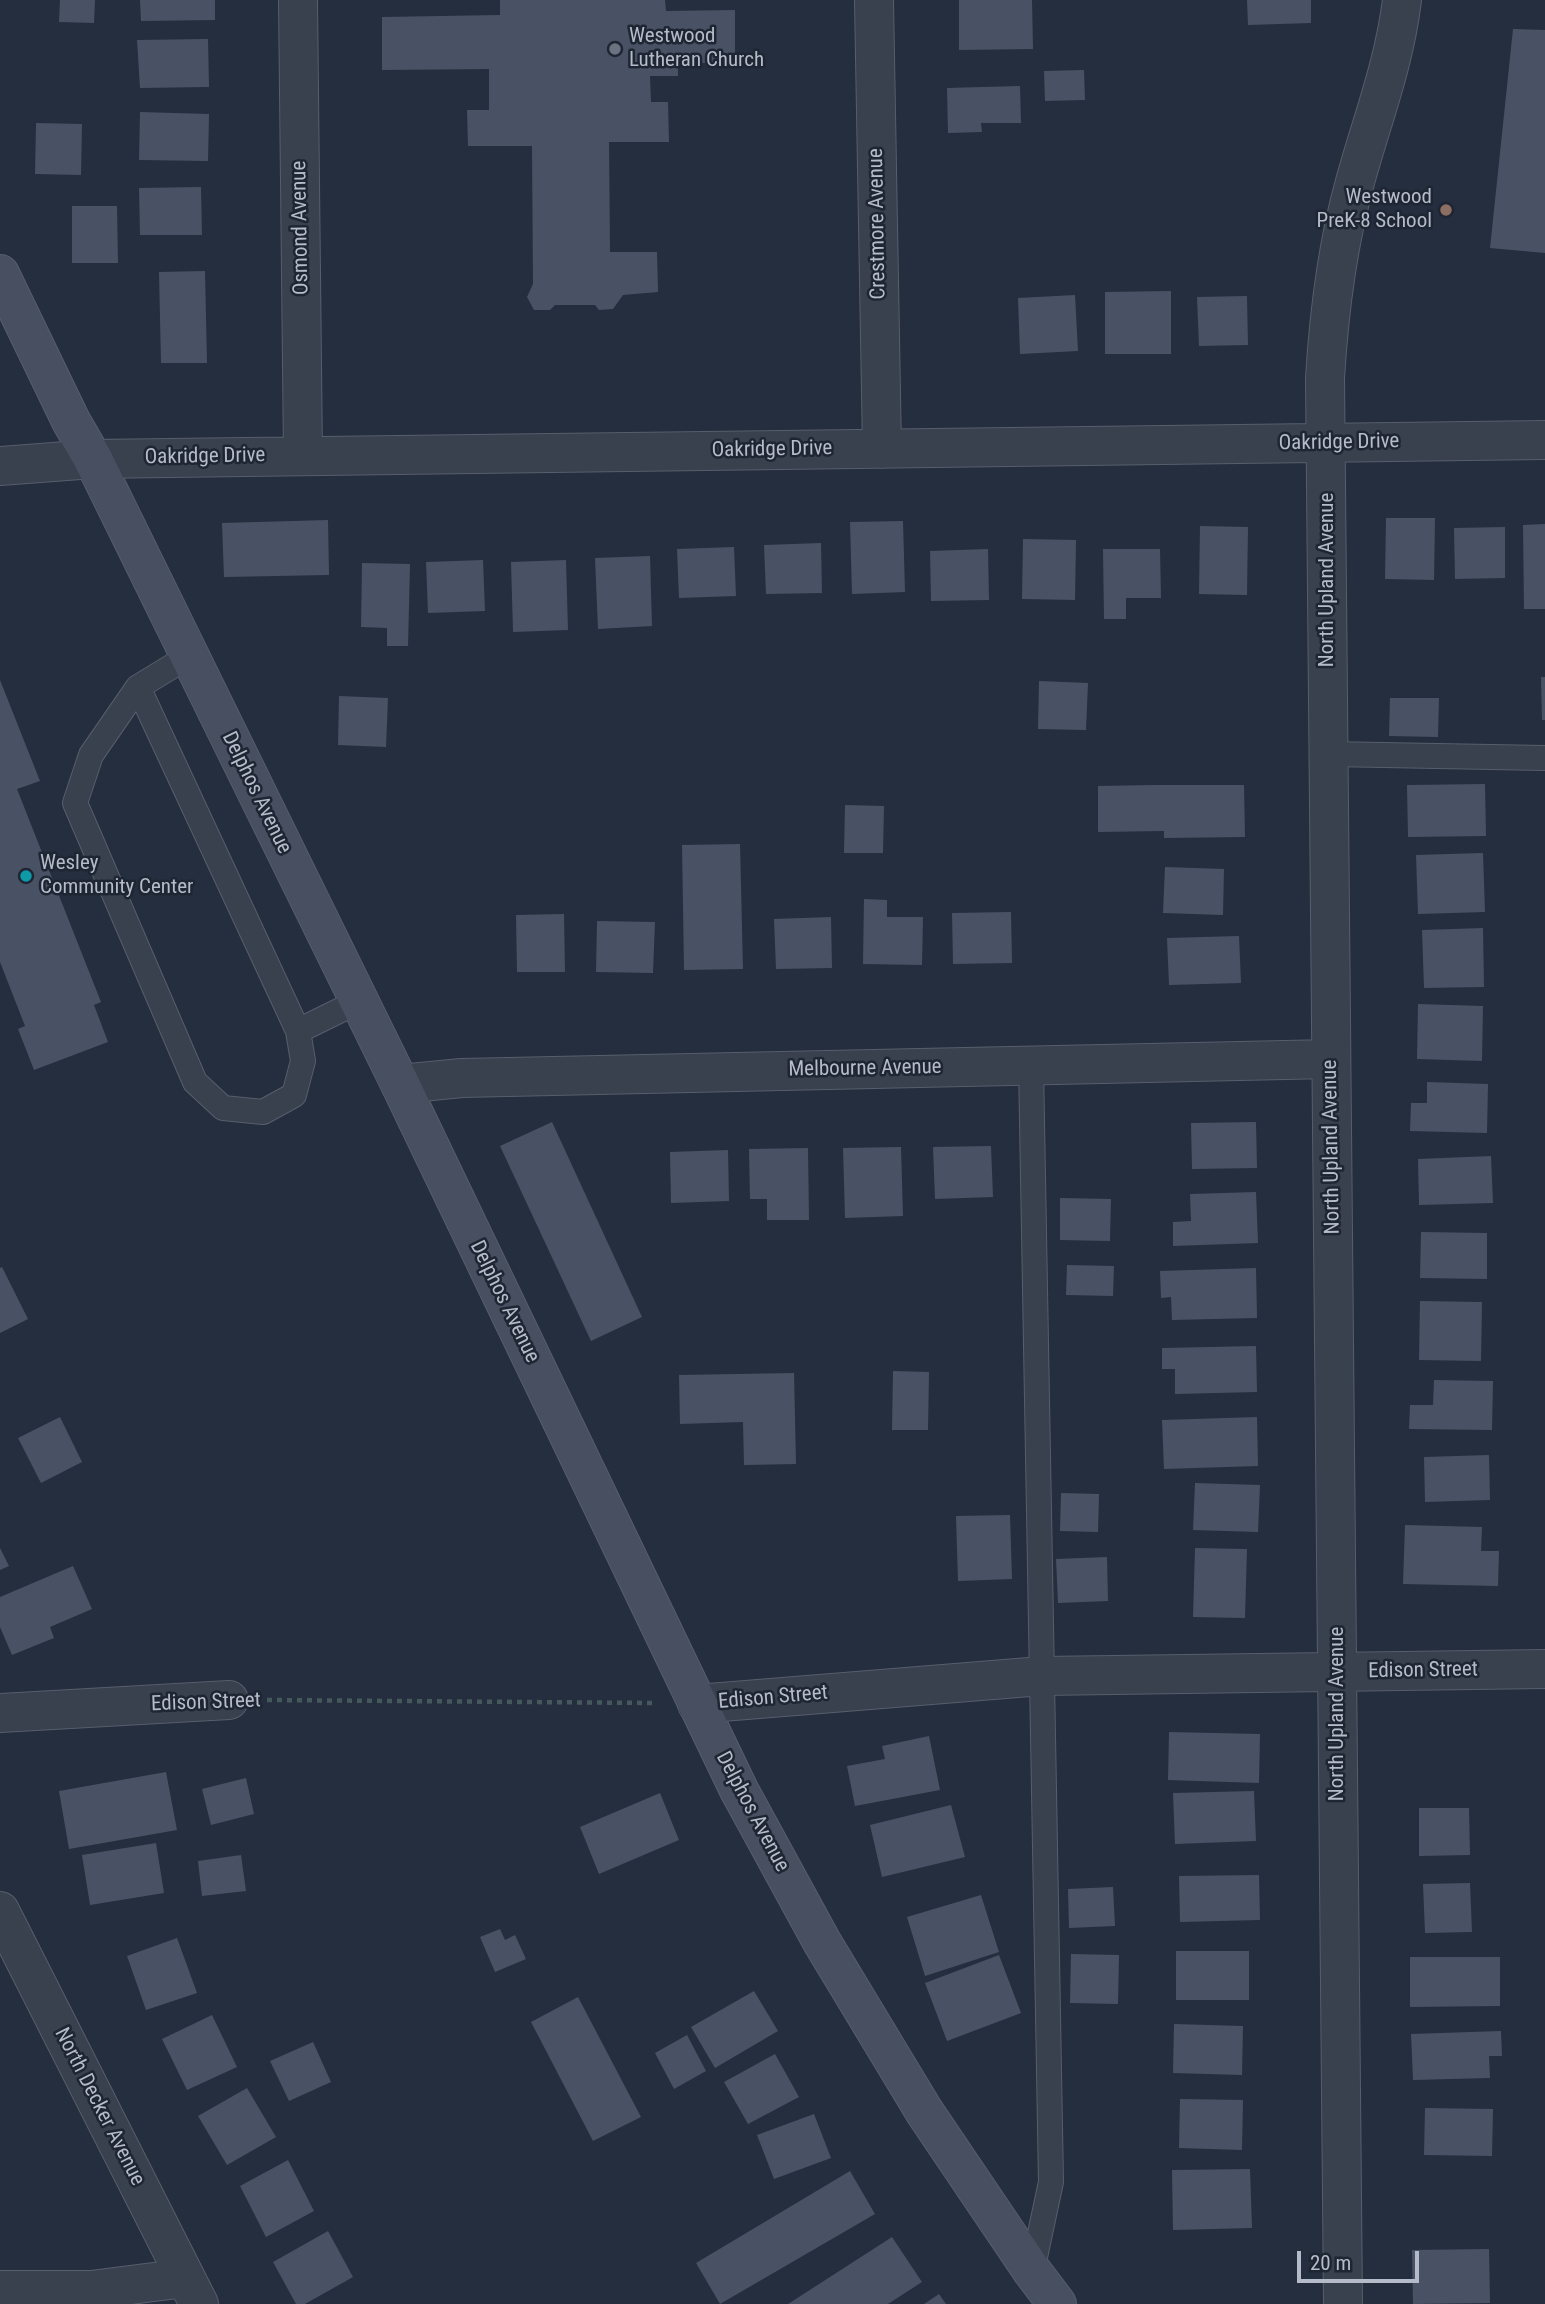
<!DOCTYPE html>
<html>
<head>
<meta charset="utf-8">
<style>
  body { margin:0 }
  #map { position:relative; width:1545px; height:2304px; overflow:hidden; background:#252e3e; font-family:"Roboto Condensed",sans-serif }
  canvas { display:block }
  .scale { position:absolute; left:1297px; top:2251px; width:122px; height:32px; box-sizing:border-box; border:4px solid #b5bbc9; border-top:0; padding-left:9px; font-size:21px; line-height:24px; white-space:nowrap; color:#b5bbc9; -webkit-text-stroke:5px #1e2533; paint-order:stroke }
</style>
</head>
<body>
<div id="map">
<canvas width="1545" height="2304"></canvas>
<div class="scale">20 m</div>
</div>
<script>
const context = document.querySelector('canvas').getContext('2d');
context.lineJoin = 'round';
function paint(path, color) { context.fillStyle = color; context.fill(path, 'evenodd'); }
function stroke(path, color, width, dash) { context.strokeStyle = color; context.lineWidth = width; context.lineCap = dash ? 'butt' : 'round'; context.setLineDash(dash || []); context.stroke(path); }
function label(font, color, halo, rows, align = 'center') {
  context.font = font + ' "Roboto Condensed",sans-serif'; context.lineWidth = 5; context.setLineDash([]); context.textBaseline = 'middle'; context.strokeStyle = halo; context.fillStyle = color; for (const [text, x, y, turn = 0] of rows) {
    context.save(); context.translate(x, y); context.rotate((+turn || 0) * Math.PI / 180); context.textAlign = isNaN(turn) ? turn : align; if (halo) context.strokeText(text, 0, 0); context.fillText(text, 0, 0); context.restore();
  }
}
const building = new Path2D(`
  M60,0H95L94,23L59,22Z
  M140,0H215V20L141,21Z
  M500,0H665L666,11L735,10V63H678V76H650L651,102H668L669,142H609L610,252H657L658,292L623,295L613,309L599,310L595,305H555L550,310H534L527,297L533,284L532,146H468L467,110H489V69L382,70V17L500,15Z
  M959,0H1032L1033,49L959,50Z
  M1247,0H1311V23L1248,25Z
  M1513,29L1545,30V253L1490,248Z
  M208,39L209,87L140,88L137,40Z
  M1084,70L1085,100L1045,101L1044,71Z
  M1020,86L1021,123H981L982,132L948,133L947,88Z
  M140,112L209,114L208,161L139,160Z
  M36,123L82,124L81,175L35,174Z
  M201,187L202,235H140L139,188Z
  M72,206H117L118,263H72Z
  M205,271L207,363H161L159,272Z
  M1171,291V354H1105V292Z
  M1075,295L1078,351L1020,354L1018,298Z
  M1247,296L1248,345L1199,346L1197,297Z
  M1386,518H1435L1434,580L1385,579Z
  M328,520L329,575L224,577L222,523Z
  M903,521L905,592L852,594L850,522Z
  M1545,524V609H1524L1523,525Z
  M1200,526L1248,527L1247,595L1199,594Z
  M1505,527V578L1455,579L1454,528Z
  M1023,539L1076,540L1075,600L1022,599Z
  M821,543L822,593L766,594L764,545Z
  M734,547L736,596L679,598L677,549Z
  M988,549L989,600L931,601L930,551Z
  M1103,549H1160L1161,598H1126V619H1104Z
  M650,556L652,626L598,629L595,558Z
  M483,560L485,611L428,613L426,562Z
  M566,560L568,630L513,632L511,562Z
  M362,563L410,564L408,646H387V628L361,627Z
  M1541,677H1545V720H1542Z
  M0,680L40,781L17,789L101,1002L94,1005L108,1042L34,1070L18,1029L25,1026L0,962Z
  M1039,681L1088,683L1086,730L1038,729Z
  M339,696L388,698L386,747L338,745Z
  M1390,698H1439L1438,737L1389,736Z
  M1485,784L1486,836L1408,837L1407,785Z
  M1153,785H1244L1245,837L1164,838V831L1098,832V786Z
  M845,805L884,806L883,853H844Z
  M740,844L743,969L684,970L682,845Z
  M1483,853L1485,912L1418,914L1416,855Z
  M1165,867L1224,869L1223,915L1163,913Z
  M864,899L887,900V917H923L922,965L863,964Z
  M1011,912L1012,963L953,964L952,913Z
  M564,914L565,972H517L516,915Z
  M831,917L832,968L776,969L774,919Z
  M597,921L655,922L653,973L596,972Z
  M1483,928L1484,987L1424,988L1422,930Z
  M1239,936L1241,983L1169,985L1167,938Z
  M1418,1004L1483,1006L1482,1061L1417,1059Z
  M1427,1082L1488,1084L1487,1133L1410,1131L1411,1103H1427Z
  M552,1122L642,1317L591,1341L500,1146Z
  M1256,1122L1257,1168L1192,1169L1191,1123Z
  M991,1146L993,1197L935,1199L933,1147Z
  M901,1147L903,1216L845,1218L843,1148Z
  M808,1148L809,1220H767V1199H750L749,1149Z
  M728,1150L729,1201L671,1203L670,1152Z
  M1491,1156L1493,1203L1419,1205L1418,1159Z
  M1256,1192L1258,1243L1173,1246V1222L1191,1221L1190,1194Z
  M1060,1198L1111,1199L1110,1241L1060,1240Z
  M1421,1232L1487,1233V1279L1420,1278Z
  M1067,1265L1114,1266L1113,1296L1066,1295Z
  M2,1267L28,1319L0,1333V1268Z
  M1256,1268L1257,1318L1172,1320L1171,1297L1161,1298L1160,1271Z
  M1420,1301L1482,1302L1481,1361L1419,1360Z
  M1256,1346L1257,1392L1175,1394V1369H1162V1348Z
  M893,1371L929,1372L928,1430H892Z
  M794,1373L796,1464L744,1465L743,1422L680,1424L679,1375Z
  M1434,1380L1493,1381L1492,1430L1409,1429L1410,1405H1433Z
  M60,1417L82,1462L41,1483L18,1438Z
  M1257,1417L1258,1466L1164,1469L1162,1420Z
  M1489,1455L1490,1500L1425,1502L1424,1457Z
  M1195,1483L1260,1485L1258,1532L1193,1530Z
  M1061,1493L1099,1494L1098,1532L1060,1531Z
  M1010,1515L1012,1579L958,1581L956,1516Z
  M1405,1525L1482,1527L1481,1551H1499L1498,1586L1403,1584Z
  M0,1548L9,1566L0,1570Z
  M1195,1548L1247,1549L1245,1618L1193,1617Z
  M1107,1557L1108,1601L1058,1603L1056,1559Z
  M73,1566L92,1609L50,1627L54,1638L12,1655L0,1627V1597Z
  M1169,1732L1260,1734L1259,1783L1168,1780Z
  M929,1736L940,1790L855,1806L847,1766L885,1759L882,1746Z
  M166,1772L177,1830L69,1849L59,1791Z
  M246,1778L254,1814L211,1825L202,1789Z
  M1254,1791L1256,1841L1175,1844L1173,1793Z
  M660,1793L679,1840L599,1874L580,1827Z
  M951,1805L965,1857L882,1877L870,1825Z
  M1419,1808H1469L1470,1855L1419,1856Z
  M156,1843L164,1893L90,1905L82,1855Z
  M241,1855L246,1891L202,1896L198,1861Z
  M1259,1875L1260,1920L1180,1922L1179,1876Z
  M1470,1883L1472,1932L1425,1933L1423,1884Z
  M1113,1887L1115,1926L1069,1928L1068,1889Z
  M981,1895L999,1952L925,1976L907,1917Z
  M500,1929L505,1940L515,1935L526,1959L495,1972L480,1937Z
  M177,1938L197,1993L146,2010L127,1956Z
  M1176,1951H1249V2000H1176Z
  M1071,1954L1119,1955L1118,2004L1070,2003Z
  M999,1955L1021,2013L947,2041L925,1983Z
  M1410,1957H1500V2006L1410,2007Z
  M754,1991L778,2031L715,2068L691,2027Z
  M578,1997L641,2117L593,2141L531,2022Z
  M212,2015L237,2067L187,2090L162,2039Z
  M1174,2024L1243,2026L1242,2075L1173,2073Z
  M1501,2031L1502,2056H1489L1490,2078L1413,2080L1411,2034Z
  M687,2035L706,2071L674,2089L655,2053Z
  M313,2042L331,2082L289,2101L270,2061Z
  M775,2054L799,2097L748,2124L724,2082Z
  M247,2088L276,2137L227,2165L198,2116Z
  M1180,2099L1243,2100L1242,2150L1179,2148Z
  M1425,2108L1493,2109L1492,2156L1424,2155Z
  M814,2114L831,2158L774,2179L757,2135Z
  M288,2160L314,2211L266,2237L240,2186Z
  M1250,2169L1252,2228L1173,2230L1172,2170Z
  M850,2171L875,2214L720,2304L696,2263Z
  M328,2231L353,2277L305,2304H296L273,2262Z
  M892,2237L922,2282L888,2304H788Z
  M1489,2249L1490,2303L1413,2304L1412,2250Z
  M939,2294L946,2304H924Z`);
const path = new Path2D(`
  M267,1700L654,1703`);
const lane = new Path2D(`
  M138,687L298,1031L303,1061L294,1095L263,1112L223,1108L195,1082L75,803L91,755L138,687L189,656
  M1329,754L1545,758
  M298,1031L359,1001
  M1031,1065L1051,2182L1032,2271`);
const street = new Path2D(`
  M298,0L303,456
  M874,0L882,449
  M0,466L93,459L1545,440
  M400,1084L462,1078L1331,1059
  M697,1704L1042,1676L1545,1669
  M0,1713L229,1700
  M0,1911L199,2304
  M0,2290H91L185,2278
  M1343,2304L1325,378C1329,312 1337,246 1355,182C1372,120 1394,65 1402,0`);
const secondary = new Path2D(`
  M0,274L71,421L93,459L400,1084L739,1790L822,1942L924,2111L1032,2271L1057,2304`);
const markers = [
  [615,49,7,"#6b7280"],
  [1446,210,7,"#8d6e63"],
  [26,876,7,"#0f9aa8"]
];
const poiNames = [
  ["Westwood",629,37],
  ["Lutheran Church",629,61],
  ["Westwood",1432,198,"right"],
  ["PreK-8 School",1432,222,"right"],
  ["Wesley",40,864],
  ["Community Center",40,888]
];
const streetNames = [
  ["Crestmore Avenue",878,224,-91],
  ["Osmond Avenue",301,228,-91],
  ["Oakridge Drive",1339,443,-1],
  ["Oakridge Drive",772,450,-1],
  ["Oakridge Drive",205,457,-1],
  ["North Upland Avenue",1328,580,-90],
  ["Delphos Avenue",256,793,64],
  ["Melbourne Avenue",865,1069,-1],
  ["North Upland Avenue",1332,1147,-91],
  ["Delphos Avenue",504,1302,64],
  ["Edison Street",1423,1671,-1],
  ["Edison Street",773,1698,-5],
  ["Edison Street",206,1703,-2],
  ["North Upland Avenue",1338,1714,-90],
  ["Delphos Avenue",752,1812,62],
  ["North Decker Avenue",99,2107,63]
];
paint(building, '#495264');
stroke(lane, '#575e6c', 26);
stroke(street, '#575e6c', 40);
stroke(secondary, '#575e6c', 40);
stroke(path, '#45585c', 4.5, [5, 5]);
stroke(lane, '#39404e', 24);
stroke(street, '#39404e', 38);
stroke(secondary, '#474f61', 38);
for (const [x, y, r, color] of markers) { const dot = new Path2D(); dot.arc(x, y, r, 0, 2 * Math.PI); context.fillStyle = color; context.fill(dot); stroke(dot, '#1e2533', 2.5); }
label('21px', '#b5bbc9', '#1e2533', poiNames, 'left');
label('21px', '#b5bbc9', '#1e2533', streetNames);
</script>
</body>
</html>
